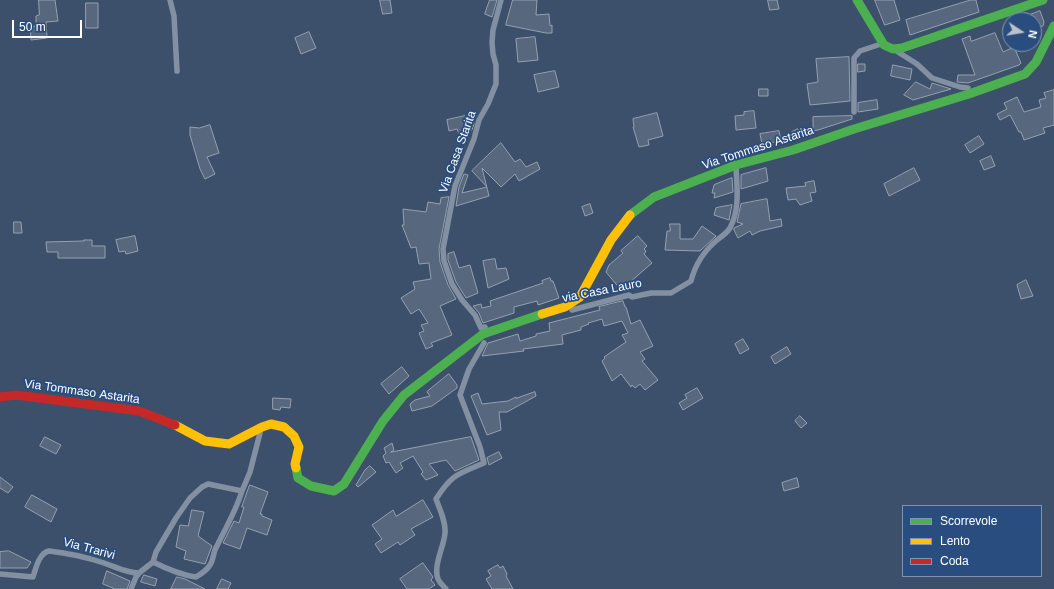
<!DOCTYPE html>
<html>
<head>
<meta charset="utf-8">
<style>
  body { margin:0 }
  #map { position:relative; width:1054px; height:589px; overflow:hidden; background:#3d506b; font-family:Helvetica,sans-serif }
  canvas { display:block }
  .legend { position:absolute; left:902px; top:505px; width:140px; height:72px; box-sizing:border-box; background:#294d7f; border:1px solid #7f94b2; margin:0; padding:5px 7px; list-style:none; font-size:12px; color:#fff }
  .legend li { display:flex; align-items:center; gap:8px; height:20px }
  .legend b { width:20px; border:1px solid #7f94b2 }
  .north { position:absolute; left:1002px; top:12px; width:40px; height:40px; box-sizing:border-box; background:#294d7f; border:1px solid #7f94b2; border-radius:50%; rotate:102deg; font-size:11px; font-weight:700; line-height:16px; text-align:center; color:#fff }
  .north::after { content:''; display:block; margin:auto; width:14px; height:18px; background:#bbc2cb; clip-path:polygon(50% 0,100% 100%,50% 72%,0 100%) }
  .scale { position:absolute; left:12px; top:20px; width:70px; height:18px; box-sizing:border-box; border:2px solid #fff; border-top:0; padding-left:5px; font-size:12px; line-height:14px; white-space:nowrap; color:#fff; -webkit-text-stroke:3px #294d7f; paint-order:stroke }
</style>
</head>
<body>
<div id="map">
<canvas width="1054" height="589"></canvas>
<ul class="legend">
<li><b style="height:5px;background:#4caf50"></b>Scorrevole</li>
<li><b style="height:5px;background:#ffc107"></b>Lento</li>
<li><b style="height:5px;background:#c62828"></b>Coda</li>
</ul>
<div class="north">N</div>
<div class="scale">50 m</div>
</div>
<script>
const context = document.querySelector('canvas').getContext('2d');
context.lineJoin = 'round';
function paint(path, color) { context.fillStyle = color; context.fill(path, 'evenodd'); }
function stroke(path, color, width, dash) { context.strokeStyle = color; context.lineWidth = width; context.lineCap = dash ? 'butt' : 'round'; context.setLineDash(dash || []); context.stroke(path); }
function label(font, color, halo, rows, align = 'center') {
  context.font = font + ' Helvetica,sans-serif'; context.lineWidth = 3.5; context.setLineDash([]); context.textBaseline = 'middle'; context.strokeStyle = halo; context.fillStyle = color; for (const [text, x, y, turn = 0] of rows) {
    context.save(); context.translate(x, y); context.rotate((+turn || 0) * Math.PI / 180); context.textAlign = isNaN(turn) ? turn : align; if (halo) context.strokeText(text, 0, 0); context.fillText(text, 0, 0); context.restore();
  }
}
const building = new Path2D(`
  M39,0H55L58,21L46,22L47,38L31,40L30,27L36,26V16L39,15Z
  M380,0H390L392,13L383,14Z
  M490,0H497L492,17L485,14Z
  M513,0H537L536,15L549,14L550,26L552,25V33H546L506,25Z
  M768,0H777L779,9L770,10Z
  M875,0H894L900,20L885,25Z
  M971,0H976L979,12L910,35L906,20Z
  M86,3H98V28H86Z
  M1040,11L1044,22L1043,26L1034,29V20H1032L1030,15Z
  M309,32L316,48L301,54L295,38Z
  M995,33L1003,52L1014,47L1021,63L1019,65L968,83L957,82L958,75H975L962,39L970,36L971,41Z
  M535,37L538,60L518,62L516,39Z
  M849,57L850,101L810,105L807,84L818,82L816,59Z
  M858,64H865V71L858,72Z
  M893,65L912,69L910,80L891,76Z
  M555,71L559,87L538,92L534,75Z
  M916,82L930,89L932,83L951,89L913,100L904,95Z
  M759,89H768V96H759Z
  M1054,90V125L1043,128L1045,133L1024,140L1021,132H1019L1010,115L1000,120L997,114L1007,109L1004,103L1017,97L1024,112L1041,107L1039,100L1046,98L1044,93Z
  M877,100L878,109L858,112V103Z
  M754,111L756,128L736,130L735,116L744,115V112Z
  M657,113L663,136L648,140L649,145L639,147L633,127H634L633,119Z
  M465,116L466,118L472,117L474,124L472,130L459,134L457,129L449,131L447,120Z
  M852,116V119L818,130L813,131V117Z
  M210,125L219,153L207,157L215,174L205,179L200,169L190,135V127L199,128Z
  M798,129L801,136L794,138L792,132Z
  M779,131L781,141L762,144L760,134Z
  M979,136L984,144L970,153L965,145Z
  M501,143L515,162L520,159L526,167L537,162L540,169L519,181L515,174L501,187L482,168L489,196L456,206L459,187L464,174L468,175L462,193L487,187L472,171Z
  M991,156L995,166L984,170L980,161Z
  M766,168L768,181L741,189V175Z
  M914,168L920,180L889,196L884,184Z
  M732,178L733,192L714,198L715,193H712L714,185Z
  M814,181L816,192L810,193L812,201L800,205L796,199L788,200L786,188L806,186L805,183Z
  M449,197L439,249L440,262L448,285L456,299L440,306L452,335L431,343L433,346L426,349L419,333L424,331L421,325L428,323L419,309L411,314L401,298L415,289L413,282L431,279L429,263L419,264L416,247L411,248L402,225H404L403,209L426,212L428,202L440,204L441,198Z
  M767,199L770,221L781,219L782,226L760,231L752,235L750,231L738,238L734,230V228L743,224L737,222L741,204Z
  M590,204L593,213L585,216L582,207Z
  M732,205L729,220L714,215L716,208Z
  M14,222H21L22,233H14Z
  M670,224H680V239H693L702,226L716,236L700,251L665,250L667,231H670Z
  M135,236L138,251L126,254L125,251L119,252L116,240Z
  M638,236L647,246L644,249L646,251L644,254L652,263L621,290L606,272L609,265L623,253L621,251Z
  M84,240H92V246H105V258H58V252H47L46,242L84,241Z
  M454,252L459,268L470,265L478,293L466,298L456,282L448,260V254Z
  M495,259L497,269L506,268L509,279L488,288L483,261Z
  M550,278L551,281H553L559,298L538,305L537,301L514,307V313L483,323L479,313L473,306L481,304L482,308L491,306L490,301L543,283L542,281Z
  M1026,280L1033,296L1021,299L1017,285Z
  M623,301L625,307H626L631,324L640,320L653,346L640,352L645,359L642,361L658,380L645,390L640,384L635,388L632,385L631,387L621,374L612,381L602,361L605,358L604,357L626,342L622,335L628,333L622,321L604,326L602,319L588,323L589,324L581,327V330L562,335L563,344L523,349L524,351L482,356L488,343L518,334L520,341L536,336V334L550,331L549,323L600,310L599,307Z
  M743,339L749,349L740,354L735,344Z
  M787,347L791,354L775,364L771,357Z
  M402,367L409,376L389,394L381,384Z
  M449,374L457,385V388L432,406L412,411L410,405L411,403L415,400L430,396L427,392Z
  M697,388L703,398L683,410L679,403L687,398L685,395Z
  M535,392L536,396L507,412H499L501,430L487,435L471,396L478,393L482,404L508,401L516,397V398Z
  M273,398L291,399L290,408L281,407L280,410L273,409Z
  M800,416L807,423L801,428L795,421Z
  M45,437L61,445L56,454L40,446Z
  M471,437L479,460L455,471L446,460L429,464L438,475L426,480L421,474L423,472L413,456L400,463L403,468L396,473L389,462L386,463L383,456L386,453L384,448L392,443L394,450L391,452Z
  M499,452L502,458L489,465L487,458Z
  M370,466L376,472L358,487L356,485L365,470Z
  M0,477L13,487L8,493L0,488Z
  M797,478L799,487L784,491L782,483Z
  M250,485L268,492L260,514H262V516L272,520L267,535L247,528L240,549L223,543L234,521L239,523L244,507H242Z
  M32,495L57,509L51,522L25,507Z
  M423,500L433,517L411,529L415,535L400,545L398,542L381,553L375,544L382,539L372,525L393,510L396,516Z
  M192,510L204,512L198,536L212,546L205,564L184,559L186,551L176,547L180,525L188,526Z
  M9,551L31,562L27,568H0V552Z
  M423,563L433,577L431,580L435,585L429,589H407L400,579Z
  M498,565L500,568L503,566L507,574L506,576L513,589H492L486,579L491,576L488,571Z
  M107,571L130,581L127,589H115L103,584Z
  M144,575L157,579L155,586L141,582Z
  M177,577L185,579L205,589H171Z
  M222,579L231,583L228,589H217Z`);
const lane = new Path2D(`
  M170,0L174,16L177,71
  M898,52L917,64L932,78L960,87L968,88
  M854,112V58L860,51L881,44
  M572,310L629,295L632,297L651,293H671L691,281C695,265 704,251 717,240C721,237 727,233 730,228C740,209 737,187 736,167
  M485,327L481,328L475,315L462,300L452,284L444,261L443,249L455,186L474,139L479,120L488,104L496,84V65L493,54L492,42L493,30L501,0
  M153,562C167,569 180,575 196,577C201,574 207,570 210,565C213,561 213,555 215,550C224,531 236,511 242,491
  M0,574L33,577C36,568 39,553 49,551C67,553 86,557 104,563C116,567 126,573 139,573L153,562L156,552L176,518L190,498L202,487L208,484L242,491L250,472L260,433
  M131,589L136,577L139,573
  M446,589C443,586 440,583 438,579C433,565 444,547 445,533C446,522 440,510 436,499C452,474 458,474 484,463L480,447L460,395L469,369L484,343`);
const fast = new Path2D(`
  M857,0L884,45L893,49L902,48L1043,0
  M630,215L654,197L736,165L793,150L854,129L969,94L1025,74L1036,62L1054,26
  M296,468L298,478L311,486L334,491L344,484L383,421L404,395L483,334L542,314`);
const slow = new Path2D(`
  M542,314L565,307L580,297L611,240L630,215
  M175,425L205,441L229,444L262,427L271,424L284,427L294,436L299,447L295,464L296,468`);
const jam = new Path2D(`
  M0,397L16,395L139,411L175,425`);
const streetNames = [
  ["Via Tommaso Astarita",758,148,-18],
  ["Via Casa Starita",458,152,-70],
  ["via Casa Lauro",602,291,-11],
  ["Via Tommaso Astarita",82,392,8],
  ["Via Trarivi",89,549,15]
];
paint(building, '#57677d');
stroke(building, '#95a0b0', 1);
stroke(lane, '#8290a2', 5.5);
stroke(fast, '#4caf50', 9);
stroke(slow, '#ffc107', 9);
stroke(jam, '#c62828', 9);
label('12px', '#fff', '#294d7f', streetNames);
</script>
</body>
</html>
